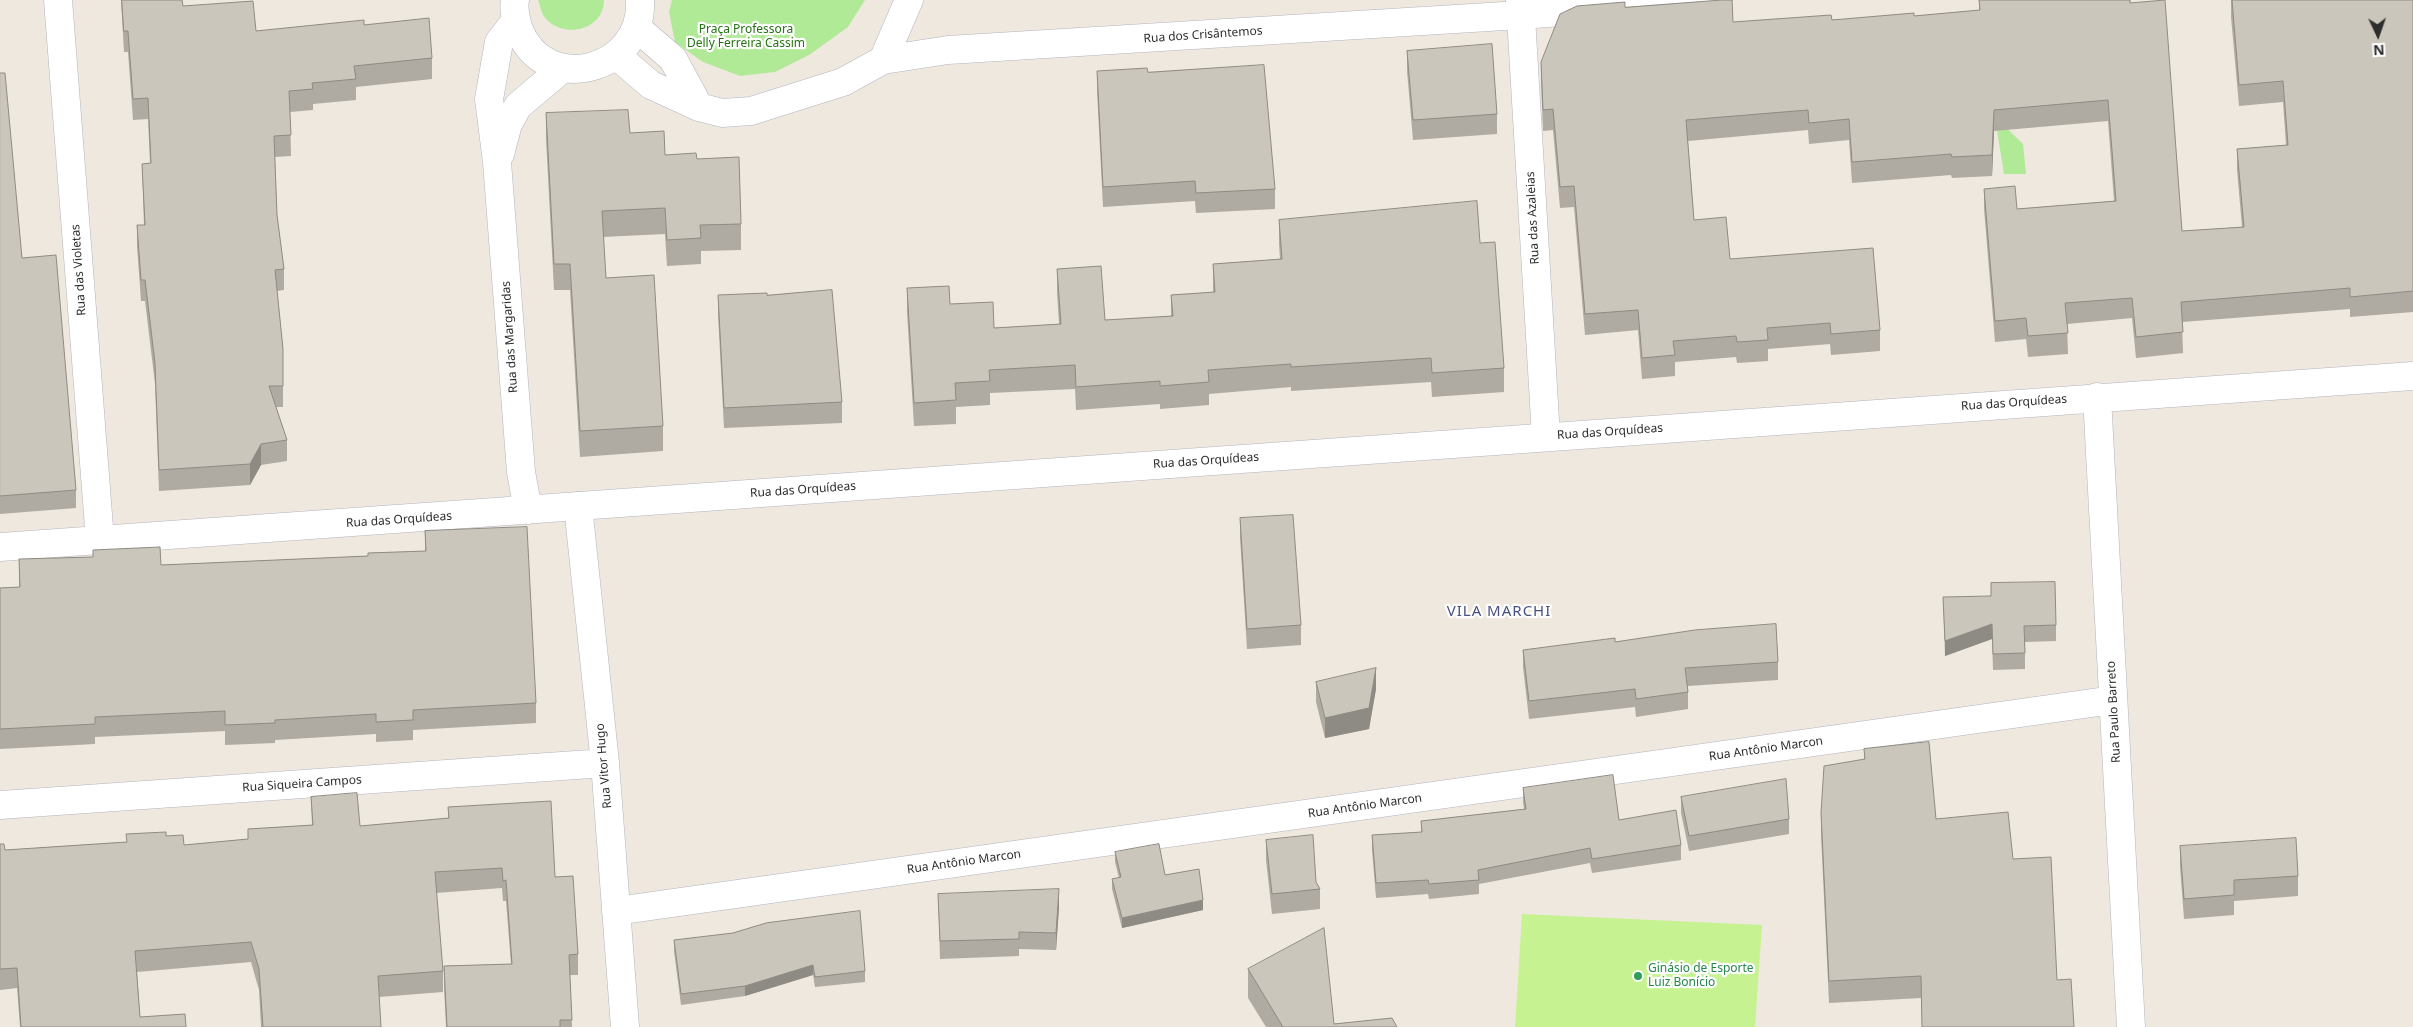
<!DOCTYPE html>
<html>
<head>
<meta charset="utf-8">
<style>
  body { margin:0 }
  #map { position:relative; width:2413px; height:1027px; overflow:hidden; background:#efe8de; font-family:"Noto Sans",sans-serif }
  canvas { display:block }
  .north { position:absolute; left:2353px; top:10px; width:50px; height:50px; -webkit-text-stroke:4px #fff; paint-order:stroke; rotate:177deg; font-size:14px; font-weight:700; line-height:20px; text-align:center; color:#2d2d2d }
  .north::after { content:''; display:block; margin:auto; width:18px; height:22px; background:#2d2d2d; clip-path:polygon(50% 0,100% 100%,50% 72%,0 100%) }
</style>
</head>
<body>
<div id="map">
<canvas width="2413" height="1027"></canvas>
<div class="north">N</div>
</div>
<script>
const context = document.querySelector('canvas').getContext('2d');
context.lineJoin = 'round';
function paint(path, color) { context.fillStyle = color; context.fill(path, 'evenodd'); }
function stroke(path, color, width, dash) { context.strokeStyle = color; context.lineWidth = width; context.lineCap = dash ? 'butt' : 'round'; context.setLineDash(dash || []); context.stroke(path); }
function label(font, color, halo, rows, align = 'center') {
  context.font = font + ' "Noto Sans",sans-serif'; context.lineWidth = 4.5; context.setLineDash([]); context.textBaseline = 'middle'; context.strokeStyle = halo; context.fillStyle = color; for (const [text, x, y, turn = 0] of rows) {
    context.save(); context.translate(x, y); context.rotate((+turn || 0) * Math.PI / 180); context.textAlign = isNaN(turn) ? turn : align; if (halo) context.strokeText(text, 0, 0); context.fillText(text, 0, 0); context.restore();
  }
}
const green = new Path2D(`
  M538,0H604C604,32 559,40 543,15C541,11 540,5 538,0Z
  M672,0H865L848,27L809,55L775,72L740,76L703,62L675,42L669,12Z
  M1981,103L2023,144L2026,174H2004L1997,131Z`);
const pitch = new Path2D(`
  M1522,914L1762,925L1755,1027H1515Z`);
const street = new Path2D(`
  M58,0L100,540
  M515,0C513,10 516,20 519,30C546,97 644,71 640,0
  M1520,0L1546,437
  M516,20L499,42L489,99L497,162L521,472L528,510
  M637,28L673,59L699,107
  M617,56L651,85L699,107L722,113L751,111L843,82L883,60L948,50L1521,15L1718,0
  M883,60L909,0
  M500,154L508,124L518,106L563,68
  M2097,397L2131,1027
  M578,506L605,763L625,1027
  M0,547L2413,376
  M0,805L605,763
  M616,911L2113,700`);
const wall = new Path2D(`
  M121,0H182L183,6L256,31L364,25L432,58V79L356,87V100L313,104V110L290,112L291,156L275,157L277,215L284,269V290L277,291L283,349V407H276L287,440V461L261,465L250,485L159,491L155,384L145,301H141L137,246V225H144L142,164L150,163L148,119L133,120L128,52H124Z
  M1979,0H2130L2182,231L2242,227L2237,170V149L2286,145L2283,102L2239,106L2231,17V0H2413V312L2350,317V309L2182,322L2183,353L2136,358L2132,318L2067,324L2068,354L2028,357L2026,339L1995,342L1984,209V189L2017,209L2114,201L2108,121L1994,131L1992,176L1952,178L1951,175L1852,183L1849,140L1809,144L1808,130L1688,141L1694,220L1730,259L1880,330V351L1831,355L1830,344L1768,349V361L1737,363L1736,357L1675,362V376L1642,379L1638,330L1585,335L1574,207L1560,208L1553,130L1543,131L1541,83V62L1625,7L1733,22L1832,20L1914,16L1979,10Z
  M1407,51L1497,114V134L1413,140L1407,71Z
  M1097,71L1148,72L1275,189V209L1196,213L1195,201L1103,207L1097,91Z
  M0,73L22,258L76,490V508L0,514Z
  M546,113L630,133L665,155L697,159L741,224V250L701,251V264L667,266L665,234L603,237L606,278L663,426V451L580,457L570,290H554L546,139Z
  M1279,220L1480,243L1504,368V392L1432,397L1431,382L1291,391V387L1209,394V405L1160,409V404L1076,410L1075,389L990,393V405L956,407V424L914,426L907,312V288L950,304L994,328L1059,324L1057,292V269L1105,320L1171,316V295L1213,292V264L1280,259L1279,244Z
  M718,295L842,402V423L724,428L718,315Z
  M1240,518L1301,625V645L1247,649L1240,538Z
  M425,531L536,703V723L413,730V740L376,742V734L275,740V743L225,745V731L95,737V744L0,749V588L19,587V559L161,565L368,556V553L425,551Z
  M1943,597L2056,625V641L2025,642V669L1993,670L1992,639L1945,656Z
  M1615,642L1778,662V680L1688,686V709L1636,717L1635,707L1529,719L1523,667V650Z
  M1316,682L1376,689L1369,729L1325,738L1316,702Z
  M1864,749L1936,819L2013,859L2074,1027H1922L1921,998L1829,1003L1821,835V813L1864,760Z
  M1523,788L1619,820L1681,845V860L1592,873L1590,863L1479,884V894L1429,899L1428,894L1376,898L1372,850V835L1421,832V821L1524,809L1523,802Z
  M311,797L360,826L448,818V807L555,877L578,954V975H570L572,1027H446L444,987V966L511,964L506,901H503L502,888L436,893L443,971V992L379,997L381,1027H261L259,990L251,962L137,972L140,1017L186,1027H20L17,988L0,990V844L5,850L126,842L166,836L184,845L248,839V829L312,825Z
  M1681,797L1789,819V834L1689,851L1681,813Z
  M1266,840L1316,882L1320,889V909L1272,914L1266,860Z
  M2180,846L2298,876V896L2234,901V915L2184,919L2180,866Z
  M1115,852L1165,875L1203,910L1122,928L1112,889V879L1119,878L1115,862Z
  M938,894L1059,907L1056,950L1019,949V956L940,959Z
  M674,940L865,971V982L815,987L813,975L745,996L681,1005L674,951Z
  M1248,969L1334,1024L1397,1027H1266L1248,998Z`);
const shadedWall = new Path2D(`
  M1994,110V131L1992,176V155Z
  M261,444V465L250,485V464Z
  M1992,624V639L1945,656V641Z
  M1376,668V689L1369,729L1325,738V718Z
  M1059,889V907L1056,950V933Z
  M1203,900V910L1122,928V918Z
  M813,965V975L745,996V986Z`);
const building = new Path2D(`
  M122,0H182L183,6L253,1L256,31L364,20V25L429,18L432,58L354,66L356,79L312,83L313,89L289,91L291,135L274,136L277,215L284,269L275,270L283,349V386H269L287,440L261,444L250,464L159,470L155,363L145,280H141L137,225H145L142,164L151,163L148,98L133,99L128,31H124Z
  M1722,0H1732L1733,22L1831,15L1832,20L1914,13V16L1980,10L1979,0H2130V3L2165,0L2182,231L2244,227L2237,149L2288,145L2283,81L2239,85L2232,0H2413V291L2350,297V288L2181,302L2183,332L2136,337L2132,298L2065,303L2068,333L2028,336L2026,318L1995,321L1984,189L2015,186L2017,209L2116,201L2108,100L1994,110L1992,155L1952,157L1951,154L1852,162L1849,119L1809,123L1808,110L1686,120L1694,220L1726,217L1730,259L1873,248L1880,330L1831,334L1830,323L1767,328L1768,340L1737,342L1736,336L1673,341L1675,355L1642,358L1638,310L1585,314L1574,186L1560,187L1553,109L1543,110L1541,62L1560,14L1577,6L1625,2V7Z
  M1492,44L1497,114L1413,120L1407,51Z
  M1264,65L1275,189L1196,193L1195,181L1103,187L1097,71L1147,68L1148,72Z
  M0,73H5L22,258L56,255L76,490L0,496Z
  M628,110L630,133L664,131L665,155L696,153L697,159L739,157L741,224L700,225L701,238L667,240L665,208L602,211L606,278L654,275L663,426L580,431L570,264H554L546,113Z
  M1477,201L1480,243L1495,242L1504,368L1432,373L1431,358L1291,367V364L1208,370L1209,382L1160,386V381L1076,387L1075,365L989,370L990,381L955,383L956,400L914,403L907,288L949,286L950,304L993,302L994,328L1061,324L1057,269L1101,266L1105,320L1173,316L1171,295L1215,292L1213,264L1282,259L1279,220Z
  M832,290L842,402L724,408L718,295L767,293V295Z
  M1293,515L1301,625L1247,629L1240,518Z
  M527,527L536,703L413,710V720L376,722V714L275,720V723L225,725V711L95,717V724L0,729V588L20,587L19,559L93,557V550L160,547L161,565L368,556V553L426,551L425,531Z
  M2055,582L2056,625L2024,626L2025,653L1993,654L1992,624L1945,641L1943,597L1991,596V583Z
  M1776,624L1778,662L1685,668L1688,692L1636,699L1635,689L1529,701L1523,650L1615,638V642L1695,630Z
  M1376,668L1369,708L1325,718L1316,682Z
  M1929,742L1936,819L2008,812L2013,859L2051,857L2057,980L2071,979L2074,1027H1922L1921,976L1829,981L1821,813L1824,766L1865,759L1864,749Z
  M1613,775L1619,820L1676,810L1681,845L1592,859L1590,848L1478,870L1479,880L1429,884L1428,880L1376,883L1372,835L1422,832L1421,821L1526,809L1523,788Z
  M1786,779L1789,819L1689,836L1681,797Z
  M357,793L360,826L449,818L448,807L551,801L555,877L573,876L578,954L569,955L572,1020H560V1027H447L444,966L512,964L506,880L503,881L502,868L435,872L443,971L378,976L381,1027H263L259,969L251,942L135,951L140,1017L185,1014L186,1027H21L17,968L0,969V844H4L5,850L127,842L126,834L166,832V836L183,835L184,845L248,839V829L313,825L311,797Z
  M1313,835L1316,882L1320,889L1272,894L1266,840Z
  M2296,838L2298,876L2234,880V895L2184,899L2180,846Z
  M1159,844L1165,875L1199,869L1203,900L1122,918L1112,879L1121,877L1115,852Z
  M1059,889L1056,933L1019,932V939L940,941L938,894Z
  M860,911L865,971L815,977L813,965L745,986L681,994L674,940L733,933L766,923Z
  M1324,928L1334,1024L1392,1018L1397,1027H1283L1248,969Z`);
const markers = [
  [1638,976,5,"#2e9e5b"]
];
const parkNames = [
  ["Praça Professora",746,30],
  ["Delly Ferreira Cassim",746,44]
];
const streetNames = [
  ["Rua dos Crisântemos",1203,35,-4],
  ["Rua das Azaleias",1533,218,-93],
  ["Rua das Violetas",79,270,-94],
  ["Rua das Margaridas",510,337,-94],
  ["Rua das Orquídeas",2014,403,-4],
  ["Rua das Orquídeas",1610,432,-4],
  ["Rua das Orquídeas",1206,461,-4],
  ["Rua das Orquídeas",803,490,-4],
  ["Rua das Orquídeas",399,520,-4],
  ["Rua Paulo Barreto",2114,712,-93],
  ["Rua Antônio Marcon",1766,749,-8],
  ["Rua Vitor Hugo",604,766,-95],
  ["Rua Siqueira Campos",302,784,-4],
  ["Rua Antônio Marcon",1365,806,-8],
  ["Rua Antônio Marcon",964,862,-8]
];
const leisureNames = [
  ["Ginásio de Esporte",1648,969],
  ["Luiz Bonício",1648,983]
];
const quarterNames = [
  ["VILA MARCHI",1499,612]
];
paint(green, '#b1ea96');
paint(pitch, '#c7f291');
stroke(street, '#b2b4c1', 29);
stroke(street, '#fff', 28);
paint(wall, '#afaaa2');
paint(shadedWall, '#8e8b84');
paint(building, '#cbc6bc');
stroke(building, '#8e8b84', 1);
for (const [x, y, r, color] of markers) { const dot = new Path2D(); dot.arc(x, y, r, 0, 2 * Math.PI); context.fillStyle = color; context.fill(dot); stroke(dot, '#fff', 2); }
label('12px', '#267214', '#fff', parkNames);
label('12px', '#2d2d2d', '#fff', streetNames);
label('12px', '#27864d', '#fff', leisureNames, 'left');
context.letterSpacing = '1px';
label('15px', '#485182', '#fff', quarterNames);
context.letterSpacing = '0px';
</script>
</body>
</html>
